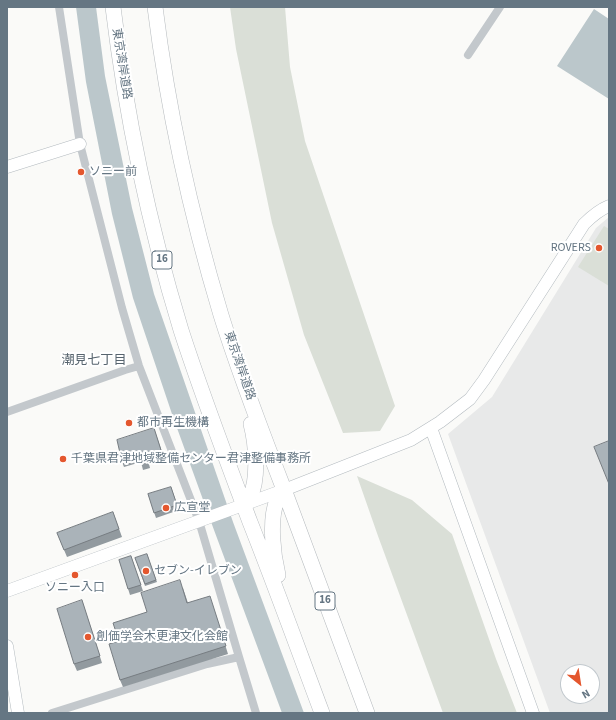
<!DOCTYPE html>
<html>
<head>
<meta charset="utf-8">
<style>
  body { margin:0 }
  #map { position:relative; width:616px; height:720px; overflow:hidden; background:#fafaf8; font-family:"Source Sans 3",sans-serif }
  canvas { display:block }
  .frame { position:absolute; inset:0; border:8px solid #657683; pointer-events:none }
  .north { position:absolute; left:560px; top:664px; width:40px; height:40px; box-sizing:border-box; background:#fff; border:1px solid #c1c8cd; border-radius:50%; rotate:150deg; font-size:11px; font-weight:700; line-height:16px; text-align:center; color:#657683 }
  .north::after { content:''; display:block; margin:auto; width:14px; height:18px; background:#e4572e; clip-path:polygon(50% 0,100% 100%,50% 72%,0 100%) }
</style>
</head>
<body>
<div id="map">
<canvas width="616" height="720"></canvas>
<div class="frame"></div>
<div class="north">N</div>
</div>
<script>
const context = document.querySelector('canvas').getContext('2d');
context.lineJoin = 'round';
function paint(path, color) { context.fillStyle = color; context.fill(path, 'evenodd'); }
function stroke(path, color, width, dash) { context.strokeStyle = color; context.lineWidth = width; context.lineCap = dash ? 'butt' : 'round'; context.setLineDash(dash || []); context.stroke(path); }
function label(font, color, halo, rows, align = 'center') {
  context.font = font + ' "Source Sans 3","Noto Sans JP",sans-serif'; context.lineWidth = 4; context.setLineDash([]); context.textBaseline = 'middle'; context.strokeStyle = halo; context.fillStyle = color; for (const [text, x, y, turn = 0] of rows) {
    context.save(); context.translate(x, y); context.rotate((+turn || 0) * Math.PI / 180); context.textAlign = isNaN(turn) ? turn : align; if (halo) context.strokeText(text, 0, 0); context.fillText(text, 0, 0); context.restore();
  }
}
const built = new Path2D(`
  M609,217V713H550L448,434L492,397L596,228ZM568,672H592V696H568Z`);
const green = new Path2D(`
  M230,7H285L290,67L305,141L395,406L380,431L343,433L304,335L272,223L236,49Z
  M604,226L609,229V286L578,267Z
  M357,476L412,500L452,534L496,659L517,713H443L378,536Z`);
const water = new Path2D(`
  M76,7H96L105,76L132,208L154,294L233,522L304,713H282L214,530L173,417L133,298L112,214L86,82Z
  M594,9L609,19V99L557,66Z`);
const street = new Path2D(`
  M59,7L80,144L122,308L139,366L199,521L239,657L256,713
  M468,55L500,7
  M7,412L125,370L139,366
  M52,713L207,664L239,657`);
const secondary = new Path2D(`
  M7,167L80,144
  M431,428L533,713
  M7,591L199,521L284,490L411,440L440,422L470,399L484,380L584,224C592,216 599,210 609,206
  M7,646L18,713`);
const highway = new Path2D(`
  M113,7C126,116 149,225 181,330C202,395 226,458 250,522C275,585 298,649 322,713
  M155,7C168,111 191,215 221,315C239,373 261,430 283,487C311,562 339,638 367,713
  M244,504C246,502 248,500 250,497C259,479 256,443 251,424
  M278,575C273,554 269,520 277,500C278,496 281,493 284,490`);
const wall = new Path2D(`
  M154,428L163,455L148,460L150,468L143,470L141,462L124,467L122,462Z
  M171,487L179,510L156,518L148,494Z
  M113,512L122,537L67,557L57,533Z
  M147,554L157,582L145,586L135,558Z
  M131,556L143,591L130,595L119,560Z
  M183,588L188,603H212L228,654L123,687L120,680L119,641L147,612Z
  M82,600L102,663L77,671L74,664Z`);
const building = new Path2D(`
  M154,428L161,450L146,455L148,462L141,464L139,457L122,462L117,440Z
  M609,441V484L594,447Z
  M171,487L177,505L154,513L148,494Z
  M113,512L119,529L64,550L57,533Z
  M147,554L156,580L145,584L135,558Z
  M131,556L141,585L128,589L119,560Z
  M180,580L187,603L210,596L226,646L120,680L109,644L119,641L113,623L147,612L141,593Z
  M82,600L100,656L74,664L57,609Z`);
const markers = [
  [81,172,4,"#e4572e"],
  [599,248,4,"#e4572e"],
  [129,423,4,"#e4572e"],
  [63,459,4,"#e4572e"],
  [166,508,4,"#e4572e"],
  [146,571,4,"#e4572e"],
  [75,575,4,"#e4572e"],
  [88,637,4,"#e4572e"]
];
const shields = [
  [162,260,20],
  [325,601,20]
];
const shieldNames = [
  ["16",162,260],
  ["16",325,601]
];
const streetNames = [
  ["東京湾岸道路",121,64,81],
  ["東京湾岸道路",239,366,71]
];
const poiNames = [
  ["ソニー前",89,172],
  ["ROVERS",591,248,"right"],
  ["都市再生機構",137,423],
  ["千葉県君津地域整備センター君津整備事務所",71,459],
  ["広宣堂",174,508],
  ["セブン-イレブン",154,571],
  ["ソニー入口",75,588,"center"],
  ["創価学会木更津文化会館",96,637]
];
const neighbourhoodNames = [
  ["潮見七丁目",94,361]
];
paint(built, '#e8e9e9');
paint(green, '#dadfd7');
paint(water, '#bbc7cb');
stroke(secondary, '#b3babf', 13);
stroke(highway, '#b4b9bd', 16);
stroke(street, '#c3c8cc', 8);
stroke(secondary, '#fff', 12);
stroke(highway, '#fff', 15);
paint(wall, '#929a9f');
paint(building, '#aab3b9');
stroke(building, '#777d82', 1);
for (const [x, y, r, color] of markers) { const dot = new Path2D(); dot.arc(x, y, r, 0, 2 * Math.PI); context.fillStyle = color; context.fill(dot); stroke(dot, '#fff', 1.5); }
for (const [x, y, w] of shields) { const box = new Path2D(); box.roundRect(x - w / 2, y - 9, w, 18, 3); context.fillStyle = '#fff'; context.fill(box); stroke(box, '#657683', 1); }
label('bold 11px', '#657683', null, shieldNames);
label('12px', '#657683', '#fff', streetNames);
label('12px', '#657683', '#fff', poiNames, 'left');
label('13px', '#57646e', '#fff', neighbourhoodNames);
</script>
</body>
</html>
